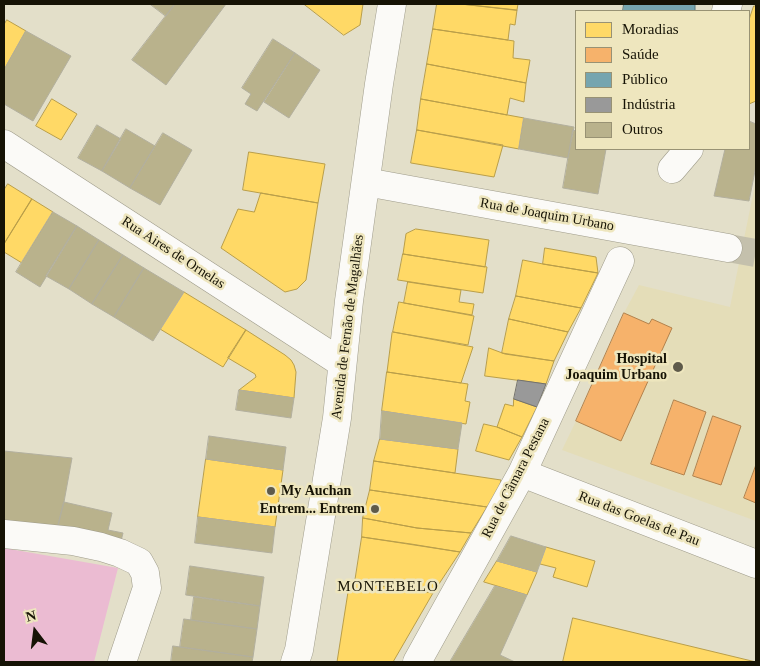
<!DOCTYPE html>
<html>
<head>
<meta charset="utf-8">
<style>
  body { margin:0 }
  #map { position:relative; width:760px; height:666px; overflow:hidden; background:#e3dfc9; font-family:Georgia,serif }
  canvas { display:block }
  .frame { position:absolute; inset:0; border:5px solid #161305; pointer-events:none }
  .legend { position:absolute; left:575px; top:10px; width:175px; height:140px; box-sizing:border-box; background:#eee6be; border:1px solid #989274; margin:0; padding:6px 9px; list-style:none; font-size:15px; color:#161305 }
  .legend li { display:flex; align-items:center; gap:10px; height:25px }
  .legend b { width:25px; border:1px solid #989274 }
  .north { position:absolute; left:10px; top:606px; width:50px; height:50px; -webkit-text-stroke:4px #eee6be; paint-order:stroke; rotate:345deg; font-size:14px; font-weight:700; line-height:20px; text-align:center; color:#161305 }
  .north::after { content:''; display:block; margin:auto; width:18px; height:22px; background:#161305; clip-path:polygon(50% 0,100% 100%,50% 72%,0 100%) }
</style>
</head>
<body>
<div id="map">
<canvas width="760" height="666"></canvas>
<div class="frame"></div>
<ul class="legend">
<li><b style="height:14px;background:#ffd966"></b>Moradias</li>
<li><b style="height:14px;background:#f6b26b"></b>Saúde</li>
<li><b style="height:14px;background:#76a5af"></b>Público</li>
<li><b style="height:14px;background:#999"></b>Indústria</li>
<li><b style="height:14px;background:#b9b28c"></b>Outros</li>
</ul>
<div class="north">N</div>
</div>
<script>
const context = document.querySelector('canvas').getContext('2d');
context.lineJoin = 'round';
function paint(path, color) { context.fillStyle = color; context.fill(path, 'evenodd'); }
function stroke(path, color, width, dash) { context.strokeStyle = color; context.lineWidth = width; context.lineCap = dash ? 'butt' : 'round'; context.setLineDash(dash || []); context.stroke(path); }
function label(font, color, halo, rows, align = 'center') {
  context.font = font + ' Georgia,serif'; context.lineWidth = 5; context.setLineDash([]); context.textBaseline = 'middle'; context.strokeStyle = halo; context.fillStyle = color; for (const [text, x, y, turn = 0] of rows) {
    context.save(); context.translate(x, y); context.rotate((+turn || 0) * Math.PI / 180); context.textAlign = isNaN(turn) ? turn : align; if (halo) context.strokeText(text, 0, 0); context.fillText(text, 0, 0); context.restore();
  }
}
const built = new Path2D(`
  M756,180V521L562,450L576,421L624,313L639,285L730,307Z`);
const green = new Path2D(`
  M4,548L118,568L94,662H4Z`);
const homes = new Path2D(`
  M304,4H363L360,25L344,35Z
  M437,4H461L517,10L515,25L510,24L508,40L433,29Z
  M461,4H518L517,10Z
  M754,6H756V101L749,104V20Z
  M7,20L26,31L4,70V25Z
  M433,29L514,41L513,58L530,60L526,83L427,64Z
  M427,64L526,83L524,102L510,98L507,115L421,99Z
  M52,99L77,114L61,140L36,126Z
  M421,99L524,118L519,149L417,130Z
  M417,130L503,145L494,177L411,163Z
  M249,152L325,164L318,203L243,190Z
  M8,184L32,199L4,244V190Z
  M261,193L318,203L306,280L297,289L285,292L221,248L238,209L254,212Z
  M32,199L53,212L22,263L4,252V244Z
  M416,229L489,240L485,267L403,254L406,234Z
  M545,248L596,257L598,273L543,264Z
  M403,254L487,267L483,293L398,280Z
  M523,260L543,264L598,273L581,308L516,296Z
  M408,282L461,290L459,302L474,304L472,315L404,303Z
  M184,292L246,330L223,367L160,329Z
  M516,296L581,308L568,332L509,319Z
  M399,302L474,316L468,345L393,332Z
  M509,319L568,332L554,361L502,353Z
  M246,330L285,355L291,360L294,365L296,372L294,398L239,390L256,377L255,374L228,358Z
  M393,332L473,347L461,383L387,372L392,333Z
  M489,348L505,354L554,361L546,384L485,376Z
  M387,372L468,384L465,401L470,402L466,424L382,411Z
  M514,399L537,407L522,437L497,427L505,404L513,406Z
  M484,424L497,427L522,437L509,460L476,451Z
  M380,439L458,449L455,473L374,461Z
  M206,459L283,470L275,527L198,517Z
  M374,461L501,480L498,494L487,507L370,490Z
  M370,490L487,507L471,533L417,528L363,518Z
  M363,518L417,528L471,533L460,552L362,537Z
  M362,537L411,544L460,552L433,593L355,582Z
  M546,547L595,561L587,587L553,577L556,568L540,564Z
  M497,561L537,572L527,595L484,582Z
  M355,582L433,593L393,662H337L348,592L353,590Z
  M573,618L756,662H563Z`);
const health = new Path2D(`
  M624,313L649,324L652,319L672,328L621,441L576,421Z
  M674,400L706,412L684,475L651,464Z
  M713,416L741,426L721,485L693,476Z
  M756,465V503L744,498Z`);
const public = new Path2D(`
  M624,4H695V11H623Z`);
const industry = new Path2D(`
  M518,380L546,384L537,407L514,399Z`);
const building = new Path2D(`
  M150,4H175L166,16Z
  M175,4H226L166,85L132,60Z
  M26,31L71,56L33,121L4,104V70Z
  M273,39L295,53L257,111L245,104L251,94L242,88Z
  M295,53L320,70L289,118L264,102Z
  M524,118L574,127L568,158L519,149Z
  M749,121L756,124V166L749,201L714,196L725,149H749Z
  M97,125L121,139L102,171L78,158Z
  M126,129L155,146L130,188L102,171Z
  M573,130L576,131V149H606L598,194L563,188Z
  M163,133L192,150L160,205L130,188Z
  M53,212L77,226L40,287L16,272Z
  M77,226L99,240L69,289L46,276Z
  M99,240L123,255L92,304L69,289Z
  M123,255L144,268L114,317L92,304Z
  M144,268L184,292L153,341L114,317Z
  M239,390L294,398L291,418L236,410Z
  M382,411L462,423L458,449L380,439Z
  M209,436L286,447L283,470L206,459Z
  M4,451L72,458L64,502L57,530L4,525Z
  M64,502L112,513L108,530L123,533L120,545L57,530Z
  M198,517L275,527L272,553L195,543Z
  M511,536L546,547L537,572L497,561Z
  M190,566L264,577L260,606L186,595Z
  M495,586L527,595L500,655L515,662H450Z
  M194,597L260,606L257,629L191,620Z
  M184,619L257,629L253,657L180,647Z
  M173,646L253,657L252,662H171Z`);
const majorTunnel = new Path2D(`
  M728,248L756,253`);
const minor = new Path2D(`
  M726,11L728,4
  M4,144L342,363
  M672,169L689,149
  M522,473L756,564
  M4,534L73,541L101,547L120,553L139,562L145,573L147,588L122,662
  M417,662L522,473L620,261`);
const major = new Path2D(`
  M366,182L728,248
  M295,662L299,650L337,418L349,301L379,84L392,4`);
const markers = [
  [678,367,6,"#5e5a4a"],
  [271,491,5,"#5e5a4a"],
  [375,509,5,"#5e5a4a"]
];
const streetNames = [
  ["Rua de Joaquim Urbano",547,215,10],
  ["Rua Aires de Ornelas",173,253,33],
  ["Avenida de Fernão de Magalhães",348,327,-83],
  ["Rua de Câmara Pestana",516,478,-63],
  ["Rua das Goelas de Pau",639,519,21]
];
const poiNames = [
  ["Hospital",667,359],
  ["Joaquim Urbano",667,375],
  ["My Auchan",281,491,"left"],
  ["Entrem... Entrem",365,509]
];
const neighbourhoodNames = [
  ["MONTEBELO",388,587]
];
paint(built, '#e4ddb8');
paint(green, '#ebbbd2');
paint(homes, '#ffd966');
stroke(homes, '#b99e49', 1);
paint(health, '#f6b26b');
stroke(health, '#b3824c', 1);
paint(public, '#76a5af');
stroke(public, '#59797c', 1);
paint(industry, '#999');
stroke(industry, '#72716d', 1);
paint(building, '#b9b28c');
stroke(building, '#b2af9e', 1);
stroke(majorTunnel, '#c4c0ac', 28, [28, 14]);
stroke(minor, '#9e9b8a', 29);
stroke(major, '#9e9b8a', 29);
stroke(minor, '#fbfaf7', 28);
stroke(major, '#fbfaf7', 28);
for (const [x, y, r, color] of markers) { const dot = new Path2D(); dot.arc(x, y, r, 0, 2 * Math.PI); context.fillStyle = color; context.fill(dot); stroke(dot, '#eee6be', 2); }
label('14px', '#161305', '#eee6be', streetNames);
label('bold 14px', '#161305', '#eee6be', poiNames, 'right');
context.letterSpacing = '1px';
label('15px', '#161305', '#eee6be', neighbourhoodNames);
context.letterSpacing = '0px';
</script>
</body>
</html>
